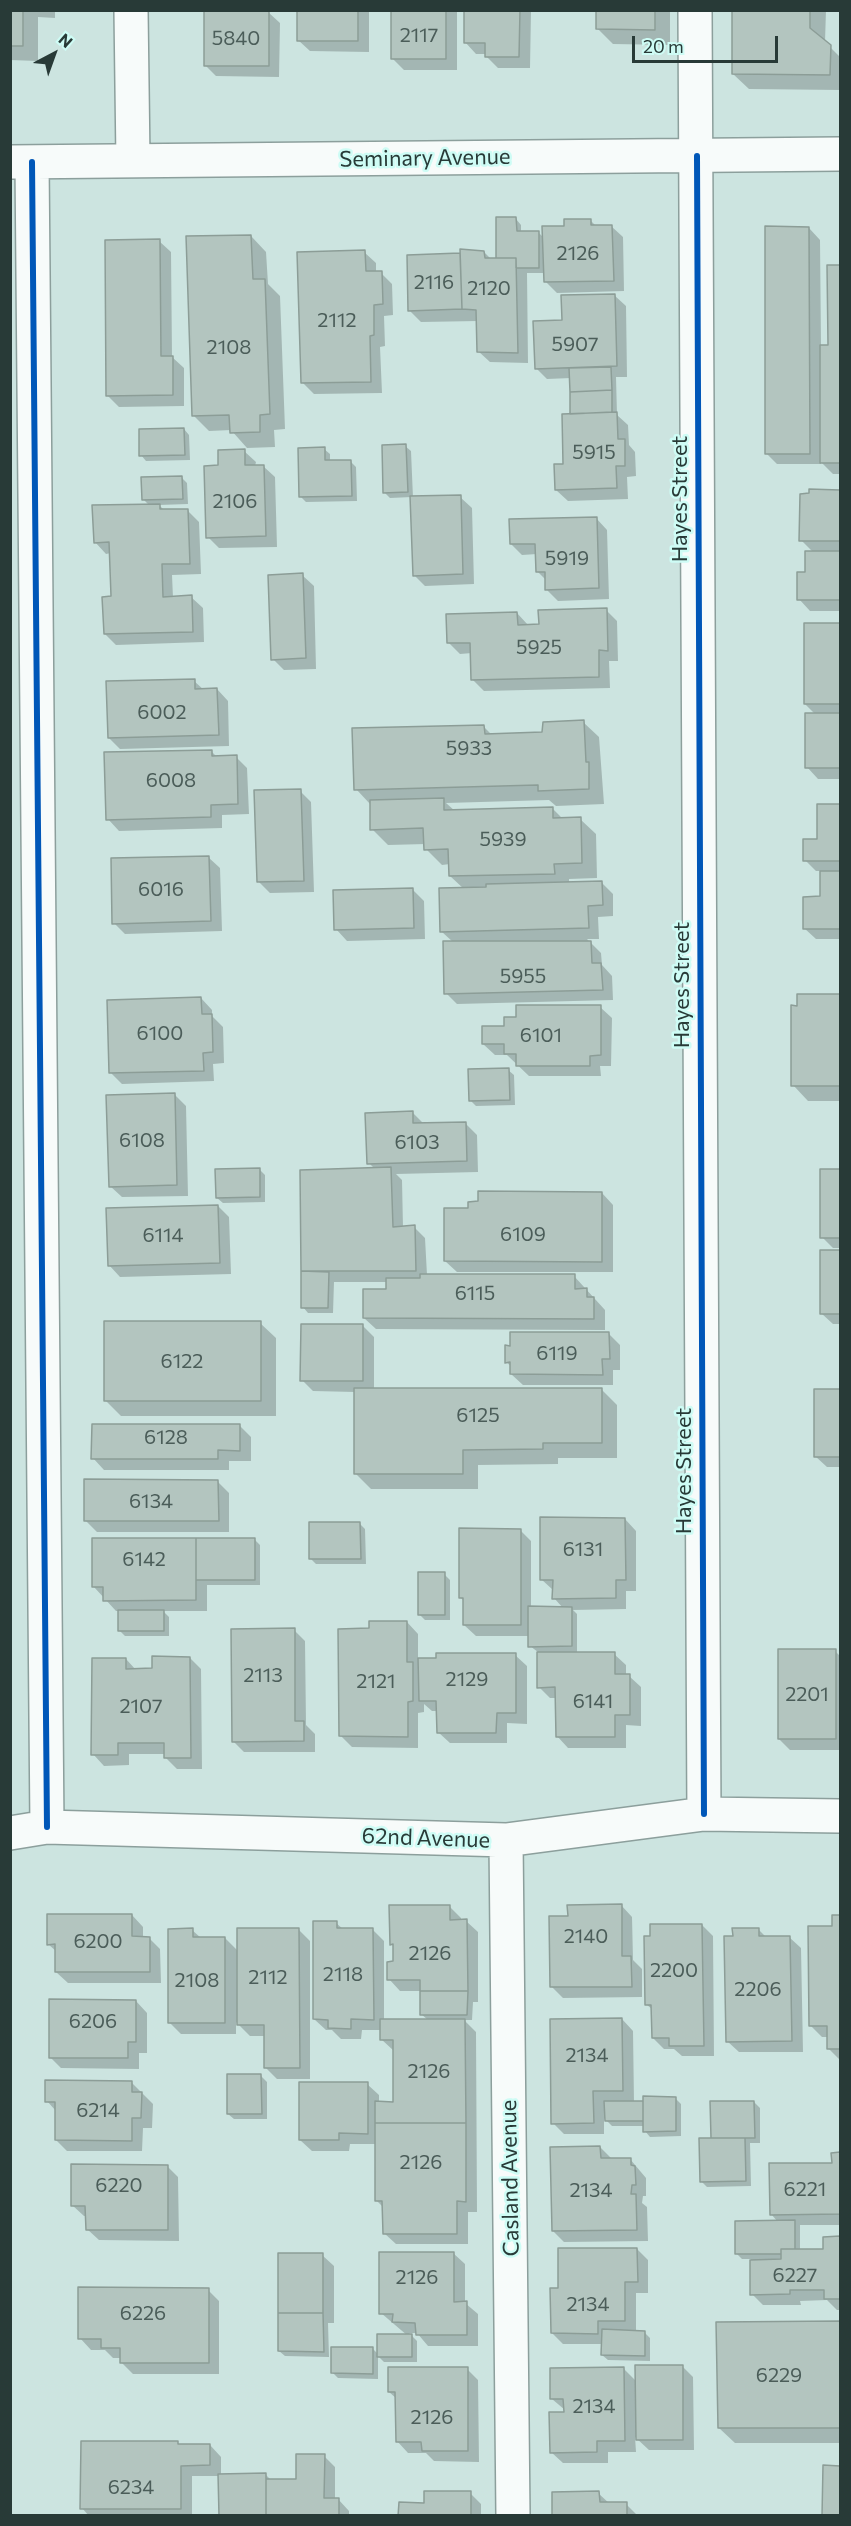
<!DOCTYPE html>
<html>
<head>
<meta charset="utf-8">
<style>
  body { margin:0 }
  #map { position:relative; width:851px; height:2526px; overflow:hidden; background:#cce4e0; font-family:Commissioner,sans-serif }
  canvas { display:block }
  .frame { position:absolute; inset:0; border:12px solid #283a37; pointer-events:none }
  .north { position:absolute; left:24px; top:24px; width:60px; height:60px; -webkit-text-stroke:4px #cefcf5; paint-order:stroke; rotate:41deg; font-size:16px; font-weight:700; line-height:24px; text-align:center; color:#283a37 }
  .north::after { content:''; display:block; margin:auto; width:21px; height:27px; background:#283a37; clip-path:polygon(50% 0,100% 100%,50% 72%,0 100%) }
  .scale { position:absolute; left:632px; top:36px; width:146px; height:27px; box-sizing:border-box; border:3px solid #283a37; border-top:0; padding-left:8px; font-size:18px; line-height:21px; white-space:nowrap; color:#283a37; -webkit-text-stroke:4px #cefcf5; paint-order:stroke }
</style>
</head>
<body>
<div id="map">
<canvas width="851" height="2526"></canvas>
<div class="frame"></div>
<div class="north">N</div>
<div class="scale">20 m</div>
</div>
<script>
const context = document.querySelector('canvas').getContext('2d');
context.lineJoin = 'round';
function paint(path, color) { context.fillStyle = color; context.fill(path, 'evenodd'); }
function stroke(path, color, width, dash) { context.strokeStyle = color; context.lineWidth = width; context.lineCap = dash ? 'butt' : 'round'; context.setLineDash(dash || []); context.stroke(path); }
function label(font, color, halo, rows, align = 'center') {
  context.font = font + ' Commissioner,sans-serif'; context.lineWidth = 5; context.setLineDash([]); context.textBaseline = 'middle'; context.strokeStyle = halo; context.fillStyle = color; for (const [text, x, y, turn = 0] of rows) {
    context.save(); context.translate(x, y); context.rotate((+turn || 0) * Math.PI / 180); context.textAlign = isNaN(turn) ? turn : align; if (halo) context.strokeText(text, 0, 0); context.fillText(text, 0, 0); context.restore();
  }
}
const shadow = new Path2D(`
  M10,10H55V18L38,17V61L10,60Z
  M298,10H369V52L310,51L298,40Z
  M393,10H457V70H404L392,58Z
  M465,10H531L530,68H498L487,57L486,54H476L465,42Z
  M598,10H670V45L613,44L598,29Z
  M734,10H826L825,42L840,57V90L749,89L733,74Z
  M268,12L280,23L279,77L216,76L205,65Z
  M516,219L521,225V232H538L544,238L566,227L590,220L596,226H611L623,237L624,291L557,293L546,282L545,273H527L528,363L490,362L478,351V321L421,322L410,311L408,257L484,252L491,259H500Z
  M809,228L820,240L821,347L829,346V266H840V474H833L821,462V464H777L766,453Z
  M251,236L266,252L268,284L280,296L285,429L274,430L275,447L247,448L231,430L209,431L193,415Z
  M159,241L171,252L172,357L184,368V406L119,407L108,396Z
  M364,252L376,263V273H381L392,284L393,315L384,316L385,346L380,347L382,393L314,394L303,383Z
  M614,295L626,306L627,377H616L617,415L628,425L629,445L635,452L636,476L627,477L628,499L568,501L556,490L565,466L572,415L571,378L547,379L536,368L563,322Z
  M184,429L189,435L190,460L146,461L141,455Z
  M405,446L411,451L413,498L460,497L472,508L474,584L425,586L414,575L412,497L390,498L384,492Z
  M324,449L330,454V462H351L356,467L357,501L306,502L301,497Z
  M244,451L256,462L255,466H263L275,477L277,547L219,548L208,537L219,467Z
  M182,478L187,483L188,504L159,505L165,511H188L199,522L201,574L172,575L173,598L191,597L203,608L204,642L116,645L105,634L112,598L111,553L106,554L95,542L150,506L143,499Z
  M811,491H840V611H810L799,599L813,552L801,540Z
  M596,518L607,530L609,599L558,601L547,590V581L537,571V554L522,555L511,544Z
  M302,575L314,586L316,669L284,670L273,659Z
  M606,610L617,621L618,661H609L610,688L484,691L472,679V653L460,654L448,642L517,613L528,625L540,626Z
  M805,624H840V779H818L807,767L816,715L805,704Z
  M194,681L204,690L217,689L228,701L229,746L120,749L109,738Z
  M583,722L599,737L604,804L556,806L549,800L446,803L455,811L552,808L563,819H580L596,834L597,878L569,879V883L601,882L613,894V916L598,917L599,939H587L601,953L602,965L612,976L613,1000L457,1004L446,993L453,942L442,932L464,889L450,876V864L442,865L426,849V844L388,845L372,829L371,805L356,789L483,726L492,735L543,734Z
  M211,751L217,757H236L247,768L249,814L222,815V828L119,831L108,819Z
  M300,791L311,802L314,892L270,893L258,881Z
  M818,805H840V939H816L804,928L821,898V871H816L805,860L818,841Z
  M208,857L220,868L222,931L125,934L114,923Z
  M413,890L424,901L425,939L347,941L336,929Z
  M798,996H840V1101H808L793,1085Z
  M201,998L212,1010V1016L223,1027L224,1063L213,1064L214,1081L122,1084L111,1073Z
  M600,1007L612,1018L611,1066H600L601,1076H529L507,1055H495L483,1044L505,1027Z
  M508,1070L514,1075L515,1105L476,1106L470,1100Z
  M174,1094L186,1106L188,1196L122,1197L110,1186Z
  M413,1113L424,1124H466L477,1135L478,1172L396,1174L402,1180L403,1228L414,1227L425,1238L427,1275L574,1276L605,1310V1330L376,1329L364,1318L388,1291L387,1282H334L333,1313H308L303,1307L302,1171L375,1169L369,1163Z
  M259,1169L265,1175V1202L223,1203L217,1198Z
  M822,1171H840V1248H833L822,1237Z
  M602,1193L613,1205V1272H457L445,1261L470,1209Z
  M218,1206L229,1217L231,1274L120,1277L109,1265Z
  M821,1252H840V1324H833L821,1313Z
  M260,1323L276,1338V1416H121L105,1400Z
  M363,1326L374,1337V1389H601L617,1405V1458H558V1464L478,1465V1489H371L355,1473V1392L313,1391L302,1380Z
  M609,1334L620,1345V1370H613V1385H523L511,1374L512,1367L506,1362Z
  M815,1390H840V1467H827L815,1456Z
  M240,1426L251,1437V1461H229V1470H104L93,1458Z
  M218,1482L229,1493V1532H97L86,1521Z
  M625,1519L636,1531V1591H626V1609L573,1610L577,1614V1654H614L626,1665V1676H629L641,1687V1726L626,1725V1748H568L557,1736V1698H550L539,1687L538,1652L530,1646V1636H476L464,1625L465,1602L460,1597L520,1530L531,1541V1608H563L554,1598L553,1590L541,1579Z
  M360,1524L365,1529L366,1564H316L311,1559Z
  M255,1540L260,1545V1585H207V1611H163L169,1617V1636H125L119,1630V1611H116L94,1587Z
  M444,1574L450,1580V1620H425L420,1615Z
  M407,1622L418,1634V1660L515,1655L527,1666V1724L507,1723V1743H450L438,1732V1711H432L424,1704V1712L418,1713V1748L352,1747L341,1736L370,1630Z
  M294,1630L305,1641L306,1725L315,1734V1752H244L233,1741Z
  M835,1651L840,1656V1750H790L779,1739Z
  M190,1658L201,1669L202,1769H177L166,1758V1754H129V1765L104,1766L93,1754L126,1659L136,1670L153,1669Z
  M621,1905L632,1917L633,1960L642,1969V1997L563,1998L552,1987L569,1918Z
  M450,1907L461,1918V1921H466L478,1932V2002H473L472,2020H464L476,2032L477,2212H468V2244H396L384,2233V2208L377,2201V2144H350L349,2151H312L300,2140L367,2084L379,2095V2103H394V2051L381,2039V2030H362L361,2039H341L332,2030H326L314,2019L336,1923L343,1929L373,1930L384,1941V2020H428L421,2014V1991H400L389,1979L394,1963L395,1947L391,1944Z
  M132,1915L143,1927V1938H149L160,1949L161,1983H68L56,1972L57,1952L48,1944Z
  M833,1916H840V2060L829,2049V2037H822L811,2026L834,1928Z
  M702,1925L713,1936L714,2056H682L674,2049H664L653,2038V2010L646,2004Z
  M758,1929L767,1938L789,1937L801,1948L803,2052H739L727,2041L734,1937Z
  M192,1930L201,1938H225L239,1952L299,1930L310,1941V2079H277L266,2068V2036H250L236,2022V2034H181L170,2023Z
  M136,2001L147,2013V2053H139V2069L61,2068L50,2057Z
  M622,2019L633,2031L634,2103L675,2098L681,2104V2136L650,2137L645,2131V2126H612L604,2118V2134H564L553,2123Z
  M261,2076L267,2082V2119H234L228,2114Z
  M132,2083L153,2104L152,2128H143L142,2151H67L56,2140V2111L47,2101Z
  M754,2102L760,2108V2143H750L751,2186L707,2187L701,2181L712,2139Z
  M600,2147L612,2159H630L646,2178V2196H643L642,2203L647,2207L648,2241L564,2242L553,2231Z
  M833,2154H840V2225H800V2251H824V2238H840V2310H837L827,2300L800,2301L801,2305H763L752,2294L751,2259H742L737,2254L778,2222L771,2214L833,2164Z
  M167,2166L178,2177L179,2241L99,2240L87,2229V2216H84L72,2205Z
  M637,2249L648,2260V2293H636V2332L645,2333L650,2338V2361L608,2360L602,2355L603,2344H563L552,2333L559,2290Z
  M453,2253L465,2264V2303L478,2314V2346H428L417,2333H409L417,2341V2362H384L378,2356V2379L338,2378L333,2373L373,2349L379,2355L408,2336L381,2313Z
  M322,2255L334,2266V2323H328L329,2357L285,2356L279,2351Z
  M208,2290L219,2301V2374H133L122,2363V2358H113L105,2350H91L80,2338Z
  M840,2322V2443H735L719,2428L718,2323Z
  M682,2366L693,2377L694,2450H649L635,2437L636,2452H608V2463H563L551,2452L565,2414V2410L552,2399L624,2369L637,2382Z
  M467,2369L478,2380L479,2462L434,2461L426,2453H408L397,2441V2399L389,2392Z
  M177,2443L179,2445H210L221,2457V2475H266L271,2480H297L324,2456L335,2467V2499H338L349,2511V2516H220V2476H192V2516H89L82,2508Z
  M825,2467H840V2516H823Z
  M470,2493L481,2504V2516H400Z
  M598,2493L610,2504H626L637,2515L553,2516Z`);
const building = new Path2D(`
  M10,10H23V46H10Z
  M204,10H269V66H204Z
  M297,10H358V41H297Z
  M391,10H446V59H391Z
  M464,10H520L519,57H485V43H464Z
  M596,10H655V30L596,29Z
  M732,10H810V28L831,45L830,75L732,74Z
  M496,217H516L517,231H539V268H516V258H496Z
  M564,219H591V225H612L614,281L544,282L542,226H564Z
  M765,226L809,227L810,454H765Z
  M251,235L253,279H265L270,414L260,415V432L230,433L229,415L192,416L186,236Z
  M160,239L161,356H173V395L106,396L105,240Z
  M460,249L484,251L485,258H516L518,353L477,352L476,310L462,309Z
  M365,250L366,271H382L383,304L374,305V335L370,336L371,382L301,383L297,252Z
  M460,253L462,309L408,311L407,255Z
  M827,265H840V463H820V345H828Z
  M615,294L617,366L535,369L533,321L562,320L561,295Z
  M611,367L612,390L570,392L569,368Z
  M612,390V412L570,414V392Z
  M617,412L618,439H625V466H616L617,488L555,490L554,464H563L562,414Z
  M184,428L185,455L139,456V429Z
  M406,444L408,492L383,493L382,445Z
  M325,447V460H351L352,496L299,497L298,448Z
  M245,449V465H264L266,536L206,538L204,466L218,465V450Z
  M182,476L183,499L142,500L141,477Z
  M809,489L840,490V541H799L800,494L809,493Z
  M461,495L463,574L413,576L410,496Z
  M160,504V509H188L190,564H162L163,597L192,595L193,632L104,634L102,597L111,596L109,542L94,543L92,505Z
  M597,517L599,588L545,590V572H536L535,544H510L509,519Z
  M805,551H840V600H797V572H805Z
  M303,573L306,658L271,660L268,575Z
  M607,608L608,651L599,650V677L471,680L470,643H447L446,614L517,612L518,625L539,624L538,610Z
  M804,623H840V704H804Z
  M195,679V689L217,688L219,735L108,738L106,681Z
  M805,713H840V768H805Z
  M584,720L586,762H589V789L538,791V785L354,790L352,728L484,725L485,734L542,732L543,722Z
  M212,750V756L237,755L238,804L211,805V817L106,820L104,752Z
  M301,789L304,881L257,882L254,790Z
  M444,798V810L553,807V818L581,817L582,863L554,864L555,874L449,876L448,849L424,850L423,828L370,830V800Z
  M817,804H840V861H803V839H817Z
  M209,856L211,921L112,924L111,858Z
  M820,871H840V929H803V897L820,896Z
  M602,881L603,905L588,906L589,928L440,932L439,888L486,887V884Z
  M413,888L414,928L334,930L333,890Z
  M443,941H591L592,963H601L603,990L444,994Z
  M797,994H840V1086H791V1005L797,1006Z
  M201,997L202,1014H212L213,1052L203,1053L204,1071L109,1073L107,1000Z
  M516,1005H601V1055L590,1056V1066H516V1054H504V1044H482V1026H504V1017H516Z
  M509,1068L510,1100L469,1101L468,1069Z
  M175,1093L177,1185L109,1187L106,1095Z
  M413,1111V1123L466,1122L467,1161L367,1164L365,1113Z
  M391,1167L393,1227L415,1225L416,1271H301L300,1170Z
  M260,1168V1197L216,1198L215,1169Z
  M820,1169H840V1238H820Z
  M478,1191L602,1192V1262L444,1261V1208H468V1202L478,1201Z
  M218,1205L220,1263L108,1266L106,1208Z
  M820,1250H840V1314H820Z
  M301,1271L329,1272L328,1308H301Z
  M420,1274H575V1289L587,1288V1297H594V1319L363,1318V1289H386V1278H420Z
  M104,1321H261V1401H104Z
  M301,1324H363V1381H300Z
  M510,1332H609L610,1359H602L603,1375L510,1374V1362L505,1363V1345L510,1346Z
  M354,1388H602V1443H543V1449L463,1450V1474H354Z
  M814,1389H840V1457H814Z
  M92,1424H240V1451L218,1450V1459H91Z
  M84,1479L218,1480L219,1521H84Z
  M540,1517L625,1518L626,1580H616V1598L552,1599L553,1580H540Z
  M309,1522H360L361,1559H309Z
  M459,1528L521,1529V1625H463V1598H459Z
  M92,1538H196V1600L103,1601V1587H92Z
  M196,1538H255V1580H196Z
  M418,1572H445V1615H418Z
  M528,1606L572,1607V1646L528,1647Z
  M118,1610H164V1631H118Z
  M369,1621H407V1662H413V1701L408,1702V1737L339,1736L338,1629L369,1628Z
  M295,1628V1721H304V1741L232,1742L231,1629Z
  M778,1649H836V1739H778Z
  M537,1652H615V1674H630V1715H615V1737H556L555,1687L537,1688Z
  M436,1653H516V1713H497L496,1733H437L436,1701H419L418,1658H436Z
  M152,1656L190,1657L191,1758H164V1743H118V1755H91L92,1658H126V1669L152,1668Z
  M622,1904V1956H631L632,1987H550L549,1916H568L567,1905Z
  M389,1905H450V1920L467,1919L468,1991H420V1980H387V1962L393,1961V1944L390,1945Z
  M47,1914H132V1936L150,1937V1972H55V1944L47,1945Z
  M832,1915H840V2049H827V2026H809L808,1926H832Z
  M313,1921H337V1928H373L374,2020L351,2019V2029L328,2028V2020L313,2019Z
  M650,1924H702L704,2046H669V2038H652L651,2005H645L644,1936H650Z
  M193,1928V1937H225V2023H168V1929Z
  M237,1928H299L300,2068H264V2025H237Z
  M732,1928H759V1936H790L792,2041L726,2042L724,1936H733Z
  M420,1991H468L467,2015H420Z
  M49,1999L136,2000V2042H128V2058H49Z
  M622,2018L623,2091H593L594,2123L551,2124L550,2019Z
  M380,2019H465L466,2123H375V2101L393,2102V2040H380Z
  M227,2074H261L262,2114H227Z
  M45,2080L132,2081V2092H142L141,2118H132V2141L55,2140V2102H45Z
  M299,2082H368V2134L339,2133V2140H299Z
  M643,2096L676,2097V2131L643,2132Z
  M604,2101H643V2121H605Z
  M710,2101H754L755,2138H711Z
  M375,2123H466V2202L457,2201V2234H383L382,2201H375Z
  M699,2138H745L746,2181L700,2182Z
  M600,2146L601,2158H631V2165L635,2166L636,2185H632L631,2194H636L637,2230L552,2231L550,2147Z
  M840,2152V2214L770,2215L769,2163H832L831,2153Z
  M71,2164L168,2165V2230H86L85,2206H71Z
  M795,2220V2249H781V2254H735V2221Z
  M840,2236V2299H824V2290H790V2294L750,2295V2260L781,2259V2249H823V2237Z
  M558,2248H637L638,2282H625V2321H598V2334L551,2333L550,2288H558Z
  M379,2252H454V2302L467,2301V2335H416L415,2323L392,2322L393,2314H379Z
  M278,2253H323V2313H278Z
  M78,2287L209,2288V2363H120V2348H101V2339H78Z
  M278,2313H323L324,2352L278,2351Z
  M840,2321V2428H718L716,2322Z
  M602,2329L645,2331V2356L601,2355Z
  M377,2334H412V2357H377Z
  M331,2347H373V2374L331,2373Z
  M635,2365H683V2440H636Z
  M388,2367H468V2451H422L421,2442H396L395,2392H388Z
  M624,2367L625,2441H597V2452L550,2453L549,2412H564L563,2399H550V2368Z
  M81,2441H178V2444H210V2465L181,2466V2509H80Z
  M296,2454H325L324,2498H339V2516H266V2479H296Z
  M823,2465L840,2466V2516H822Z
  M266,2473V2516H219L218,2474Z
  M424,2491H471V2516H398L399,2502L424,2503Z
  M599,2491L600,2502H627V2516H552V2492Z`);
const minor = new Path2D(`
  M131,10L133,161
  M695,10L704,1814
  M10,162L840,154
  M32,162L47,1827
  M10,1833L47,1827L506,1840L704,1814L840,1816
  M506,1840L513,2516`);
const cycleway = new Path2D(`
  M697,156L704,1814
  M32,162L47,1827`);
const numberNames = [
  ["2117",419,35],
  ["5840",236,38],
  ["2126",578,253],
  ["2116",434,282],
  ["2120",489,288],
  ["2112",337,320],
  ["5907",575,344],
  ["2108",229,347],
  ["5915",594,452],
  ["2106",235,501],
  ["5919",567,558],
  ["5925",539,647],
  ["6002",162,712],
  ["5933",469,748],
  ["6008",171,780],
  ["5939",503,839],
  ["6016",161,889],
  ["5955",523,976],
  ["6100",160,1033],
  ["6101",541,1035],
  ["6108",142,1140],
  ["6103",417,1142],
  ["6109",523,1234],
  ["6114",163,1235],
  ["6115",475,1293],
  ["6119",557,1353],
  ["6122",182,1361],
  ["6125",478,1415],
  ["6128",166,1437],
  ["6134",151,1501],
  ["6131",583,1549],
  ["6142",144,1559],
  ["2113",263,1675],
  ["2129",467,1679],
  ["2121",376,1681],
  ["2201",807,1694],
  ["6141",593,1701],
  ["2107",141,1706],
  ["2140",586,1936],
  ["6200",98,1941],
  ["2126",430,1953],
  ["2200",674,1970],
  ["2118",343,1974],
  ["2112",268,1977],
  ["2108",197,1980],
  ["2206",758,1989],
  ["6206",93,2021],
  ["2134",587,2055],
  ["2126",429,2071],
  ["6214",98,2110],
  ["2126",421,2162],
  ["6220",119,2185],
  ["6221",805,2189],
  ["2134",591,2190],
  ["6227",795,2275],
  ["2126",417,2277],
  ["2134",588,2304],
  ["6226",143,2313],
  ["6229",779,2375],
  ["2134",594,2406],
  ["2126",432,2417],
  ["6234",131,2487]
];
const streetNames = [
  ["Seminary Avenue",425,158,-1],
  ["Hayes Street",680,499,-90],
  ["Hayes Street",682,985,-90],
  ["Hayes Street",684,1471,-90],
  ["62nd Avenue",426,1838,2],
  ["Casland Avenue",510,2178,-91]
];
paint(shadow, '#0003');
paint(building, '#b3c5bf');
stroke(building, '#8c9d97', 1.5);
stroke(minor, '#8c9f9c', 36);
stroke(minor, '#f7fbfa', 33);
stroke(cycleway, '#0057b8', 6);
label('20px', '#4b5d59', null, numberNames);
label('22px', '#283a37', '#cefcf5', streetNames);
</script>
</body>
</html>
